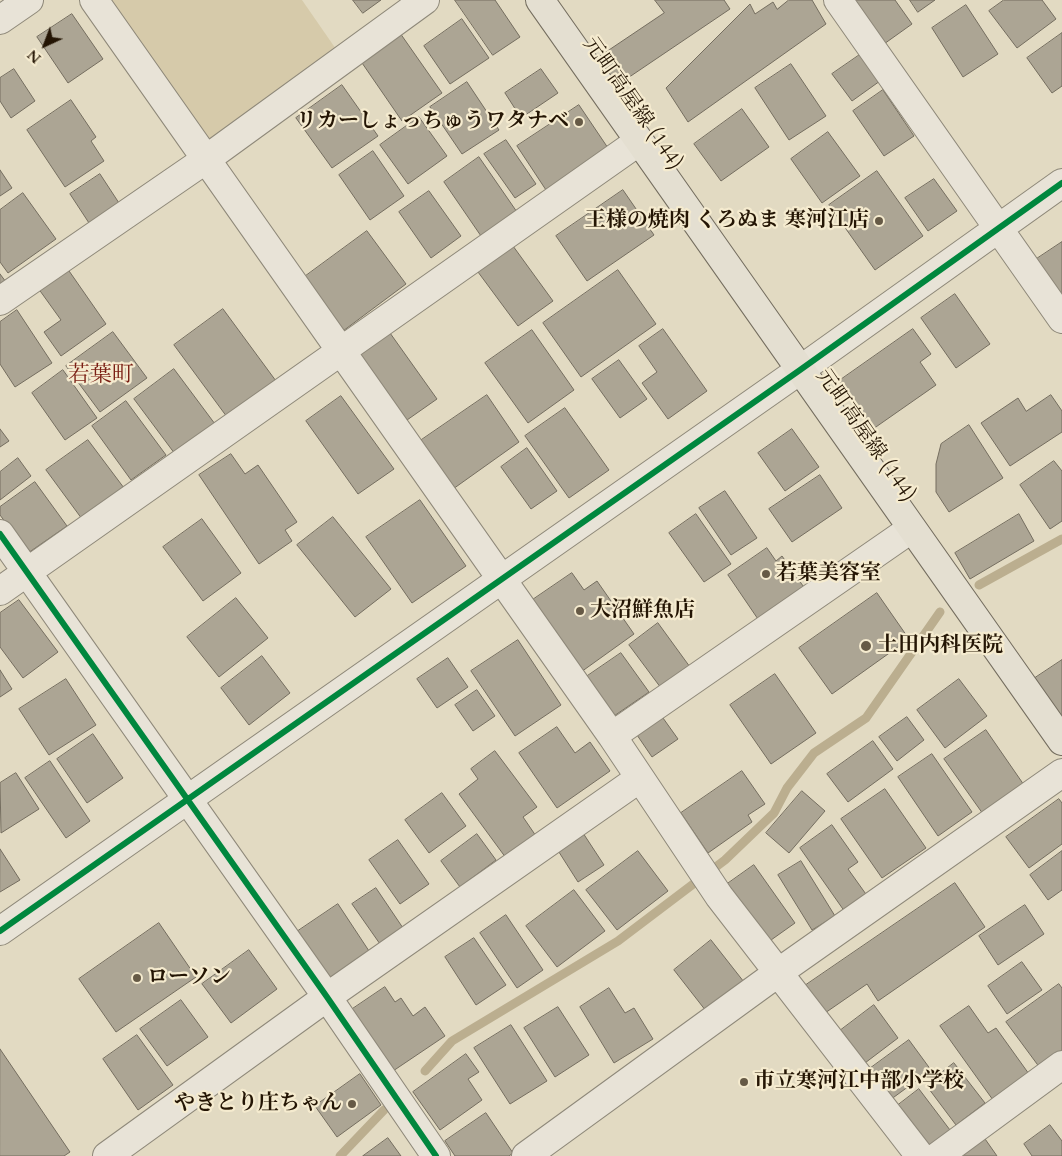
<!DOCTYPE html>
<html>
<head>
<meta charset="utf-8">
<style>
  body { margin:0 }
  #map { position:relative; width:1062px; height:1156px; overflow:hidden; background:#e2dac2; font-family:Cardo,serif }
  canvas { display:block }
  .north { position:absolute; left:20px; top:20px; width:50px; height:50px; -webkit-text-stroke:4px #f5ebcf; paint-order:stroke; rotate:223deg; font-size:14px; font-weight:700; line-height:20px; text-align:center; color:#241504 }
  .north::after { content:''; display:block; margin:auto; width:18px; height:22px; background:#241504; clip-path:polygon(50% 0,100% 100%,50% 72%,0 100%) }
</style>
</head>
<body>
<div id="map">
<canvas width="1062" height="1156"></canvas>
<div class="north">N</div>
</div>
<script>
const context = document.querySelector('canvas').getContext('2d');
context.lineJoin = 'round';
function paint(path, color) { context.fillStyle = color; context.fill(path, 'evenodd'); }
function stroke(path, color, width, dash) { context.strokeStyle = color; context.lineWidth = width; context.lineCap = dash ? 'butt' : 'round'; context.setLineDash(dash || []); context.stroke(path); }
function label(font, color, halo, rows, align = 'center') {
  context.font = font + ' Cardo,"Noto Serif JP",serif'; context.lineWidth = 4.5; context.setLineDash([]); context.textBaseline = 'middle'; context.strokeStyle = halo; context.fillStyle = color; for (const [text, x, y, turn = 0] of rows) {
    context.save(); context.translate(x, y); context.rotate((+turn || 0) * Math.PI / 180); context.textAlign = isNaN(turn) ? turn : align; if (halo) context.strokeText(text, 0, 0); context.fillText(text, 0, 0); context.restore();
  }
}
const green = new Path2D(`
  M109,0H302L338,52L207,142Z`);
const stream = new Path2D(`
  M979,585L1062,539
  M425,1071L452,1041L618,941L725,860L774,813L787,788L814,753L866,718L940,612
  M340,1156L384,1110`);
const building = new Path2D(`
  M353,0H381L363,13Z
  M455,0H495L520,37L493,55Z
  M655,0H724L730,9L616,86L597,58L664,13Z
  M789,0H812L826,24L688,122L666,88L750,4L755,14L773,2L777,9Z
  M853,0H895L912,24L884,44Z
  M910,0H935L918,12Z
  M1004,0H1042L1056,19L1017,48L989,11Z
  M966,5L998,54L963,77L932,28Z
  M72,14L103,59L68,83L37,37Z
  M462,19L489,58L450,84L424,46Z
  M400,33L442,93L402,121L360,60Z
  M1062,33V86L1052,93L1027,58Z
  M861,54L880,81L852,101L832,74Z
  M791,64L826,116L789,140L755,88Z
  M14,69L35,101L11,118L0,101V78Z
  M541,69L558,93L521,118L505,93Z
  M467,82L499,130L462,154L430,107Z
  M342,85L378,136L332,168L296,118Z
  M883,90L914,136L884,156L853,111Z
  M71,100L96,137L91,141L104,161L65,187L27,130Z
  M579,105L608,148L546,190L517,146Z
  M742,109L769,147L721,181L694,144Z
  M419,117L447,156L408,184L380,145Z
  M828,132L860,176L822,203L791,159Z
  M506,140L536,184L515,198L484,154Z
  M373,151L404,196L370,220L339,175Z
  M479,157L517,212L481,236L444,182Z
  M0,170L12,188L0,196Z
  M877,171L923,236L875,270L829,205Z
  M100,174L119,203L89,223L70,194Z
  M934,179L957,211L928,231L905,198Z
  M623,190L654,235L587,281L556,236Z
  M429,191L461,236L431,258L399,212Z
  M23,193L56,239L8,273L0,262V210Z
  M367,231L406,284L343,331L303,278Z
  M1062,242V305L1032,262Z
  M513,246L553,301L518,326L478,272Z
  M67,268L106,324L61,356L44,332L61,320L38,288Z
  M618,270L656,324L581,377L543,323Z
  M0,274L6,282L0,286Z
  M955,294L990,344L956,368L921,318Z
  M223,309L276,381L227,417L174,345Z
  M17,310L52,363L15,387L0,364V322Z
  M663,329L707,391L668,419L642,383L657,372L639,346Z
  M913,329L931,354L920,362L936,385L873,429L839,381Z
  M532,330L574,390L528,423L485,363Z
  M113,332L147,378L100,412L66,366Z
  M390,333L437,399L407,420L359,354Z
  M619,360L647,399L620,418L592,379Z
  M174,369L215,424L175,454L134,399Z
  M63,370L97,418L65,440L32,393Z
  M487,395L519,442L453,489L420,441Z
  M1051,395L1062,411V432L1010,466L981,423L1018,398L1026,411Z
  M341,396L394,469L358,494L306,421Z
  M126,401L166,455L131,480L92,426Z
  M565,408L609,470L569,498L525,436Z
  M969,425L1003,478L949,512L936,492V464L941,444Z
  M0,429L9,441L0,447Z
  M792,429L819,467L785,491L758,453Z
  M88,440L124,488L82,519L46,470Z
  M527,448L557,491L531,509L501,467Z
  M231,454L245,474L258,465L297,522L285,530L292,541L259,564L199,475Z
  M18,458L31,476L0,500V472Z
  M1054,461L1062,471V521L1050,529L1020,485Z
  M820,475L842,508L792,542L769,509Z
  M35,482L67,526L28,553L0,515V507Z
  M725,491L757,538L731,555L699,508Z
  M420,500L466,566L412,603L366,537Z
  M696,514L731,564L704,582L669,533Z
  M1019,514L1034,541L970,579L955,553Z
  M333,517L391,589L355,617L297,545Z
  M202,519L241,573L203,601L163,547Z
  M767,548L776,561L782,556L808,593L762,625L728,575Z
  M572,573L584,590L597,581L634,634L581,672L531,601Z
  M877,593L909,639L832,694L799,648Z
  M236,598L268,638L219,677L187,637Z
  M19,600L58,652L23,678L0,647V613Z
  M658,623L690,667L661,688L629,645Z
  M518,640L561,705L515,736L471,671Z
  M621,653L649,692L614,716L586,677Z
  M262,656L290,693L249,725L221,688Z
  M448,658L468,687L437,708L417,679Z
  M1062,660V719L1035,678Z
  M0,670L12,689L0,697Z
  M775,674L816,733L771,764L730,705Z
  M66,679L96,725L49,755L19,709Z
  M959,679L987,716L945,748L917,710Z
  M477,690L495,716L473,731L455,705Z
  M907,717L924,740L897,761L879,737Z
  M663,718L678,739L652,757L637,735Z
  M557,727L575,753L590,742L610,771L557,808L519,753Z
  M986,730L1024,785L983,814L944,759Z
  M93,734L123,778L87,803L57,759Z
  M873,741L893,769L848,802L827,774Z
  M495,751L537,807L523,817L536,836L506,858L459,794L478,779L471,769Z
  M932,754L972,812L938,836L898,777Z
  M50,761L90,821L66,838L25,778Z
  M742,771L765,804L748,815L752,822L708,853L681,813Z
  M16,773L39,809L1,833L0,783Z
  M885,789L926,848L882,878L841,819Z
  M802,791L825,811L789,853L766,833Z
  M442,793L466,826L429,853L405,820Z
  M1059,799L1062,803V844L1029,868L1006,837Z
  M832,825L858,862L848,869L868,897L845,912L800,848Z
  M583,833L604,865L578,882L557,849Z
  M477,834L496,860L460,887L441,861Z
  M398,840L429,884L400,904L369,860Z
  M0,849L20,880L0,892Z
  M638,851L668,891L617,930L586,890Z
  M1062,851V890L1048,900L1030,875Z
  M801,861L835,916L812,930L778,875Z
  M754,865L795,923L764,945L723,887Z
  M955,883L985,927L878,1001L867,984L825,1013L806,985Z
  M376,888L403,928L380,944L352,904Z
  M574,890L605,931L557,967L526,926Z
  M338,904L371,954L331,981L298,931Z
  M1025,905L1044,934L998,965L979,936Z
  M506,915L543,970L517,988L480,933Z
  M159,923L196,977L116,1032L79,979Z
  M474,938L506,985L476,1005L445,957Z
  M711,940L744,982L706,1011L674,970Z
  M249,950L277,989L231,1023L202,984Z
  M1022,962L1042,990L1007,1014L988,986Z
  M1059,984L1062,988V1052L1040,1068L1006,1022Z
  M385,987L395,1002L401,998L413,1016L425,1007L445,1036L393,1071L351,1010Z
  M609,988L625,1013L634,1008L653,1039L614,1063L580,1007Z
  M181,1000L208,1037L167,1066L140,1029Z
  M874,1005L898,1038L861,1066L837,1033Z
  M969,1006L988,1033L996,1028L1029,1074L993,1100L940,1026Z
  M558,1007L589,1055L555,1077L524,1028Z
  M511,1025L547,1081L510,1104L474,1048Z
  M137,1035L173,1085L138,1110L103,1059Z
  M909,1040L931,1070L890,1100L868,1070Z
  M0,1049L70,1152L64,1156H0Z
  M466,1054L479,1072L468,1079L482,1100L440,1130L413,1092Z
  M954,1063L985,1103L956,1125L926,1085Z
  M360,1074L381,1105L337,1137L315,1106Z
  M919,1089L950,1130L924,1150L893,1109Z
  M486,1113L513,1153L509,1156H455L445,1141Z
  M1050,1125L1062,1141V1156H1032L1024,1144Z
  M983,1136L997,1156H955Z
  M388,1138L401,1156H363Z`);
const minor = new Path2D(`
  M94,0L612,736L719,896L920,1156
  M838,0L1062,319
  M0,20L29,0
  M0,301L205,160L425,0
  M0,534L327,997L436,1156
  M0,591L638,142
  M612,736L911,529
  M0,931L800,370L1062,183
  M107,1156L327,997L640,778
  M526,1156L779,972L1062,773
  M938,1156L1062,1065`);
const major = new Path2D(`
  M540,0L1062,741`);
const cycleway = new Path2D(`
  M0,534L327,997L436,1156
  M0,931L800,370L1062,183`);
const markers = [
  [579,122,5,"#665a46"],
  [879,221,5,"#665a46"],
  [766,574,5,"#665a46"],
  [580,611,5,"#665a46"],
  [866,646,6,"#665a46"],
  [137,978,5,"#665a46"],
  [744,1082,5,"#665a46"],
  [352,1104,5,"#665a46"]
];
const streetNames = [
  ["元町高屋線 (144)",632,104,55],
  ["元町高屋線 (144)",865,436,55]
];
const poiNames = [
  ["リカーしょっちゅうワタナベ",569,122,"right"],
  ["王様の焼肉 くろぬま 寒河江店",869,221,"right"],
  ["若葉美容室",776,574],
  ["大沼鮮魚店",590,611],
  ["土田内科医院",877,646],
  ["ローソン",147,978],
  ["市立寒河江中部小学校",754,1082],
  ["やきとり庄ちゃん",342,1104,"right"]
];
const neighbourhoodNames = [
  ["若葉町",101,376]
];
paint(green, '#d6caaa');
stroke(stream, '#bbae8f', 9);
paint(building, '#aca594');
stroke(building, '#746d5f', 1);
stroke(minor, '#8e8879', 30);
stroke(major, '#746d5f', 30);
stroke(minor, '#e8e3d7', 28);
stroke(major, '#e4dfd1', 28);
stroke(cycleway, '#00873e', 6);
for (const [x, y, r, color] of markers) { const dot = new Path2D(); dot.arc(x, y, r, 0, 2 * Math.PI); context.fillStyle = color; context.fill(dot); stroke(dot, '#f5ebcf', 2); }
label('21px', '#241504', '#f5ebcf', streetNames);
label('bold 21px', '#241504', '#f5ebcf', poiNames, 'left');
label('22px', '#7a1f14', '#f5ebcf', neighbourhoodNames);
</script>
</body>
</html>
